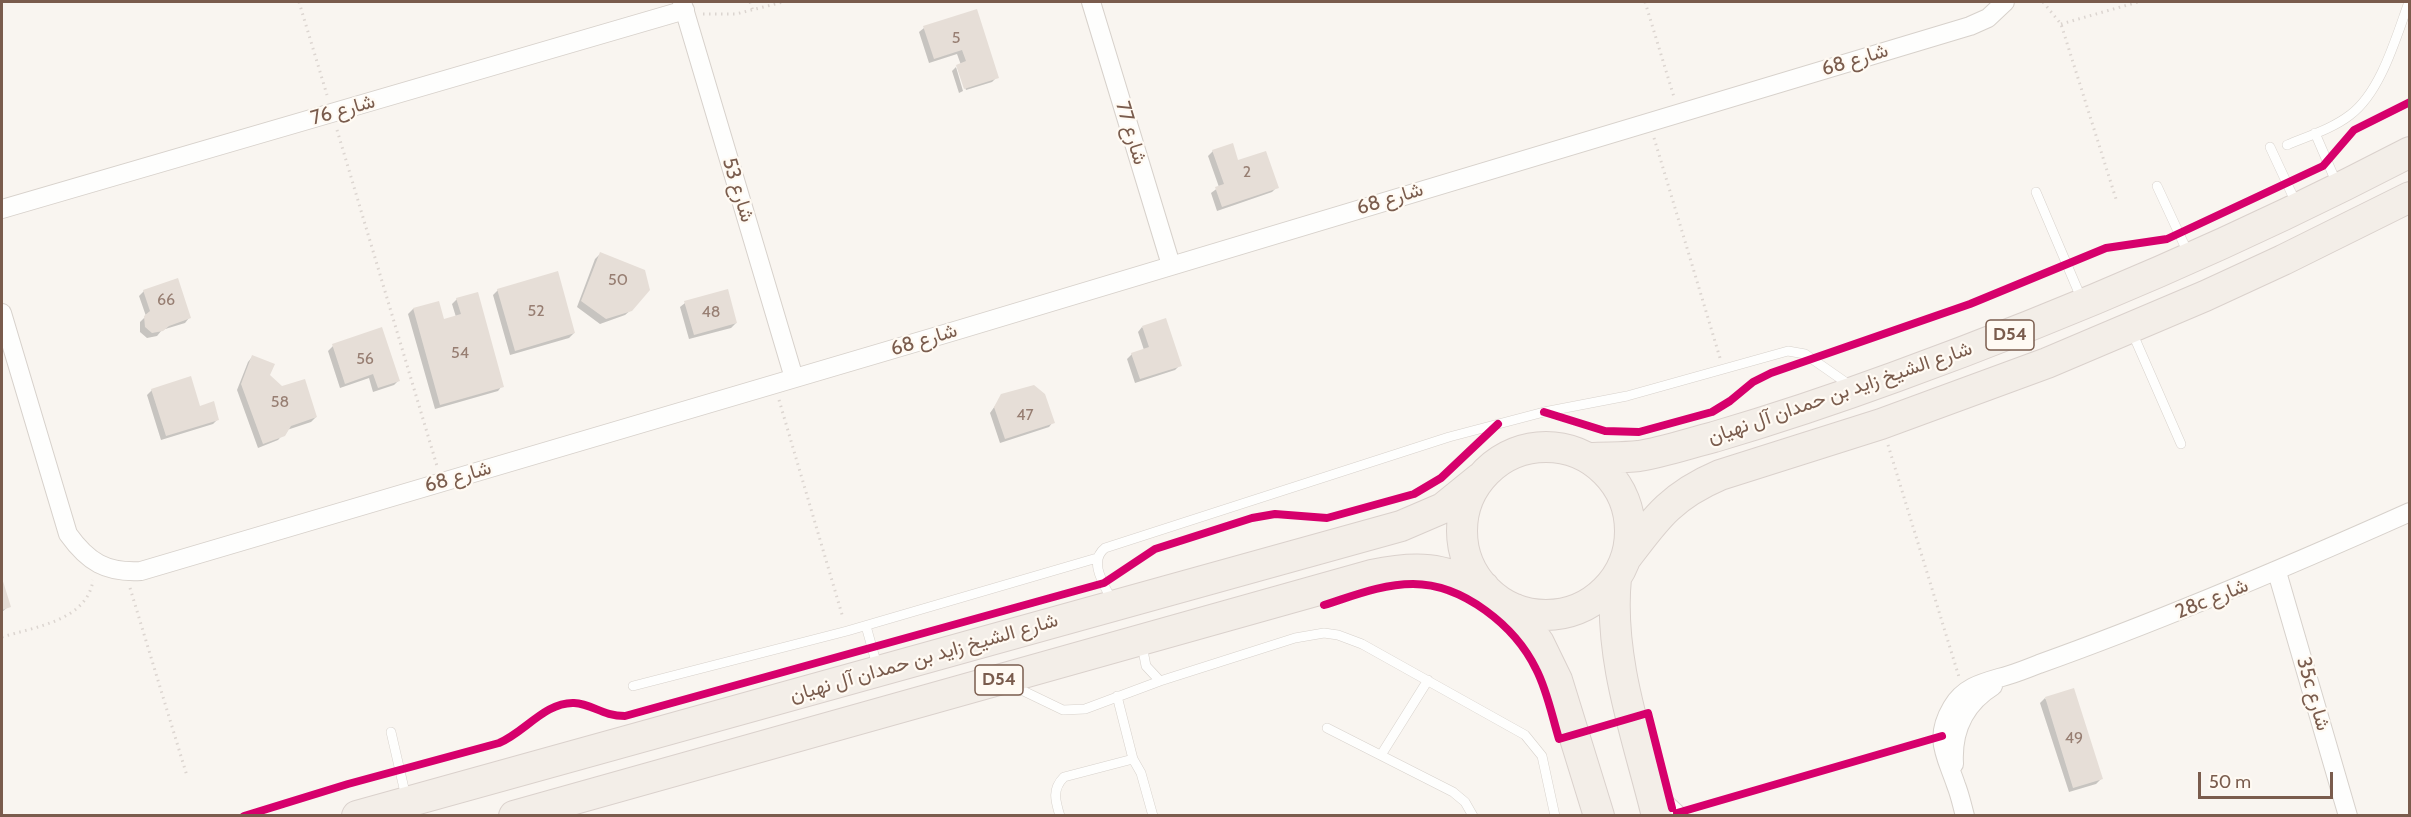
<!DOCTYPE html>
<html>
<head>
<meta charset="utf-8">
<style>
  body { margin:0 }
  #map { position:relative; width:2411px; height:817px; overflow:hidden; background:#f9f5f0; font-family:Cabin,sans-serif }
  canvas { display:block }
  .frame { position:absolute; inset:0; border:3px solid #7a5c4d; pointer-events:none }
  .scale { position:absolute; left:2198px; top:772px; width:135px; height:27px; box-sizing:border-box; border:3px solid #7a5c4d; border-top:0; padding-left:8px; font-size:18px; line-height:21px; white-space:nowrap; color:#7a5c4d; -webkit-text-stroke:4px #fffaf3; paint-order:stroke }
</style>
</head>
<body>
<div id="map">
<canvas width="2411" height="817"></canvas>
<div class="frame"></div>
<div class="scale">50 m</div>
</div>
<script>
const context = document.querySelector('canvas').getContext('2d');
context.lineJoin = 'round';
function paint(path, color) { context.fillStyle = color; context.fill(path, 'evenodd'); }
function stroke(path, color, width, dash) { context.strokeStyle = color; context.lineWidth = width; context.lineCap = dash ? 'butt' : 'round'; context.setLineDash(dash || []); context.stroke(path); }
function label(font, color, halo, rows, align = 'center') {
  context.font = font + ' Cabin,Vazirmatn,sans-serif'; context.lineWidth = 4.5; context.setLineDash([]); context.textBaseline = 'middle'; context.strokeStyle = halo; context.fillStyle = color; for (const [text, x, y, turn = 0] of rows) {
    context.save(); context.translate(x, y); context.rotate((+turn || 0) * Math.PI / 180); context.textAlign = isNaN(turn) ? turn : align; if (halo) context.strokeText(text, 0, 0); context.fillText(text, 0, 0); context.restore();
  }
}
const shadow = new Path2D(`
  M976,11L997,77L992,82L966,90L958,67H956L961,65L957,54L929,63L919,32L924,28Z
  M956,67L963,91L959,93L952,71Z
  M1213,151L1237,162L1277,187L1272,192L1217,211L1211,193L1219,187L1208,156Z
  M600,254L631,310L625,315L600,324L577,307L595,259Z
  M498,290L574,333L569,338L510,355L493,295Z
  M144,291L189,318L185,323L162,330L157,336L147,338L140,332V322L146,316L139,296Z
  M457,299L502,386L498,391L435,409L408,314L413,309L438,303L443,321L456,317L452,304Z
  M685,303L736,323L731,328L689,339L680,307Z
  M1142,327L1180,365L1175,370L1135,383L1127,359L1132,354L1144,350L1138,332Z
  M333,346L399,380L394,385L373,392L369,378L340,388L328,351Z
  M252,357L269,376L316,417L311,422L287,430L278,440L258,448L237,390L248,362Z
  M152,390L199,408L218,419L213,424L161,440L147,395Z
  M1002,396L1053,422L1049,427L1000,443L990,413Z
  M2,581L9,606L2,612Z
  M2045,698L2101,779L2096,784L2069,792L2040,703Z`);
const building = new Path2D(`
  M977,9L999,78L964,89L956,65L966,61L962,50L934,59L923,26Z
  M1233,143L1238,160L1266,151L1279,188L1222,207L1215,187L1224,184L1212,150Z
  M600,252L645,270L650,290L632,311L606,319L581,301Z
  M558,271L575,333L515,351L497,289Z
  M178,278L191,318L169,326L163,331L152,333L145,327L144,316L150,311L143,290Z
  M728,289L737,323L694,335L684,301Z
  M478,292L504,387L440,405L413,308L439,301L444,319L461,314L456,298Z
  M1166,318L1182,366L1140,379L1131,353L1149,347L1142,326Z
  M382,327L400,381L378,388L373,374L345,384L332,344Z
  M252,355L275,364L270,375L282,386L305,379L317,417L291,426L285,436L263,444L241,384Z
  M191,376L200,406L214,401L219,420L166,436L151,389Z
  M1034,385L1045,394L1055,423L1005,439L994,407L1001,394Z
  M2,578L11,607L2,610Z
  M2074,688L2103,779L2073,788L2045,697Z`);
const path = new Path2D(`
  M299,2L327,95
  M750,2L753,11
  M1645,2L1674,97
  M2043,2L2061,24L2116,199
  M703,14H736L783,2
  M2061,24L2138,2
  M337,130L437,466
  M1654,138L1720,358
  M779,400L843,618
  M1888,445L1959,677
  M130,588L187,776
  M2,637C34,627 87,621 93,580`);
const service = new Path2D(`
  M2315,133L2337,184
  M2287,145C2308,136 2332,129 2350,115C2381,92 2396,37 2409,2
  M2270,147L2297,205
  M2157,186L2189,255
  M2036,192L2082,300
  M2132,332L2181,444
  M1113,603C1106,587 1087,562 1105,548L1449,437L1544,412L1627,396L1788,351L1805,354L1851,386
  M866,626L878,669
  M1142,645L1146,666L1160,681
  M1011,685L1063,710L1085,709L1160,681L1295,638L1324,633L1338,635L1362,644L1525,735L1542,756L1555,816
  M633,686L847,631L1097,558
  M1117,696L1133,759L1141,773L1153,816
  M1327,728L1453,792L1465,802L1473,816
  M391,732L406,797
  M1381,755L1428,680
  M1060,816C1055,800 1052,789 1064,777L1133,759`);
const minor = new Path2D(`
  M682,2L794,378
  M1091,2L1171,265
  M2,209L685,10
  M2,313L68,534C88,562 106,573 141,571L958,330L1970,26L1988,18L2005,2
  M2277,572L2348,816
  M1954,764C1952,730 1964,704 1993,686
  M1652,791L1679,816
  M1965,816C1962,805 1960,795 1956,785C1946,755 1933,739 1952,707C1965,685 1986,682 2009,675C2019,672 2029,668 2039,664C2165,619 2287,567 2410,512`);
const primary = new Path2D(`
  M1462 531a84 84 0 1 1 168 0a84 84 0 1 1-168 0Z
  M1590,458C1606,457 1623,458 1639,456C1664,452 1690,443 1714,437C1775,419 1835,399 1895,377C2071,313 2243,239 2410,152
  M1626,558C1656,518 1671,496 1720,475L1881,424L2047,363L2205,296L2283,260L2410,197
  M1616,578C1608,659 1638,738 1657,816
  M1515,609L1539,643L1557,680L1599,816
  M357,816L1401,526L1443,508L1480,478
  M514,816L1372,575C1419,565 1440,568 1484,587`);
const cycleway = new Path2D(`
  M1544,412L1605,431L1639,432L1712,412L1730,401L1753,382L1771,373L1970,304L2106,248L2167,239L2323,166L2354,130L2410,102
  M1324,605C1353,596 1382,584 1413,584C1463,584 1515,626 1536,669C1547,690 1552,716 1559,739L1648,713L1672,808
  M1677,813L1942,736
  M244,816L348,784L499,743C524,733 545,702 574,703C593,704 602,716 625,716L1104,583L1155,549L1252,518L1275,514L1327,518L1414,494L1441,478L1498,424`);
const numberNames = [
  ["5",956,38],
  ["2",1247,172],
  ["50",618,280],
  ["66",166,300],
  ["52",536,311],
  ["48",711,312],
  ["54",460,353],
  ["56",365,359],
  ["58",280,402],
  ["47",1025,415],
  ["49",2074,738]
];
const shields = [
  [2010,335,48],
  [999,680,48]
];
const shieldNames = [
  ["D54",2010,335],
  ["D54",999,680]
];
const streetNames = [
  ["شارع 68",1855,60,-17],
  ["شارع 76",343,110,-16],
  ["شارع 77",1131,133,73],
  ["شارع 53",738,190,73],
  ["شارع 68",1390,199,-17],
  ["شارع 68",924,340,-17],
  ["شارع الشيخ زايد بن حمدان آل نهيان",1840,393,-19],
  ["شارع 68",458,477,-16],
  ["28c شارع",2212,599,-22],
  ["شارع الشيخ زايد بن حمدان آل نهيان",924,658,-16],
  ["35c شارع",2313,694,74]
];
paint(shadow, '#0003');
paint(building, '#e6ded7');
stroke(service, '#d7d1cb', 10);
stroke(minor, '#d7d1cb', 20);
stroke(primary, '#dad1cc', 32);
stroke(path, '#dcd5d0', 3, [1.5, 4.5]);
stroke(service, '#fefefd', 9);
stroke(minor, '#fefefd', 18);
stroke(primary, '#f3eee8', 30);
stroke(cycleway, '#d6006c', 8);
label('16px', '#977e72', null, numberNames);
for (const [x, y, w] of shields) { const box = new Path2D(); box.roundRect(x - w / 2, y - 15, w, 30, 4.5); context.fillStyle = '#fffaf3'; context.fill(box); stroke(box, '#7a5c4d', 1.5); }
label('bold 18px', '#7a5c4d', null, shieldNames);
label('20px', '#7a5c4d', '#fffaf3', streetNames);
</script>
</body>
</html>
